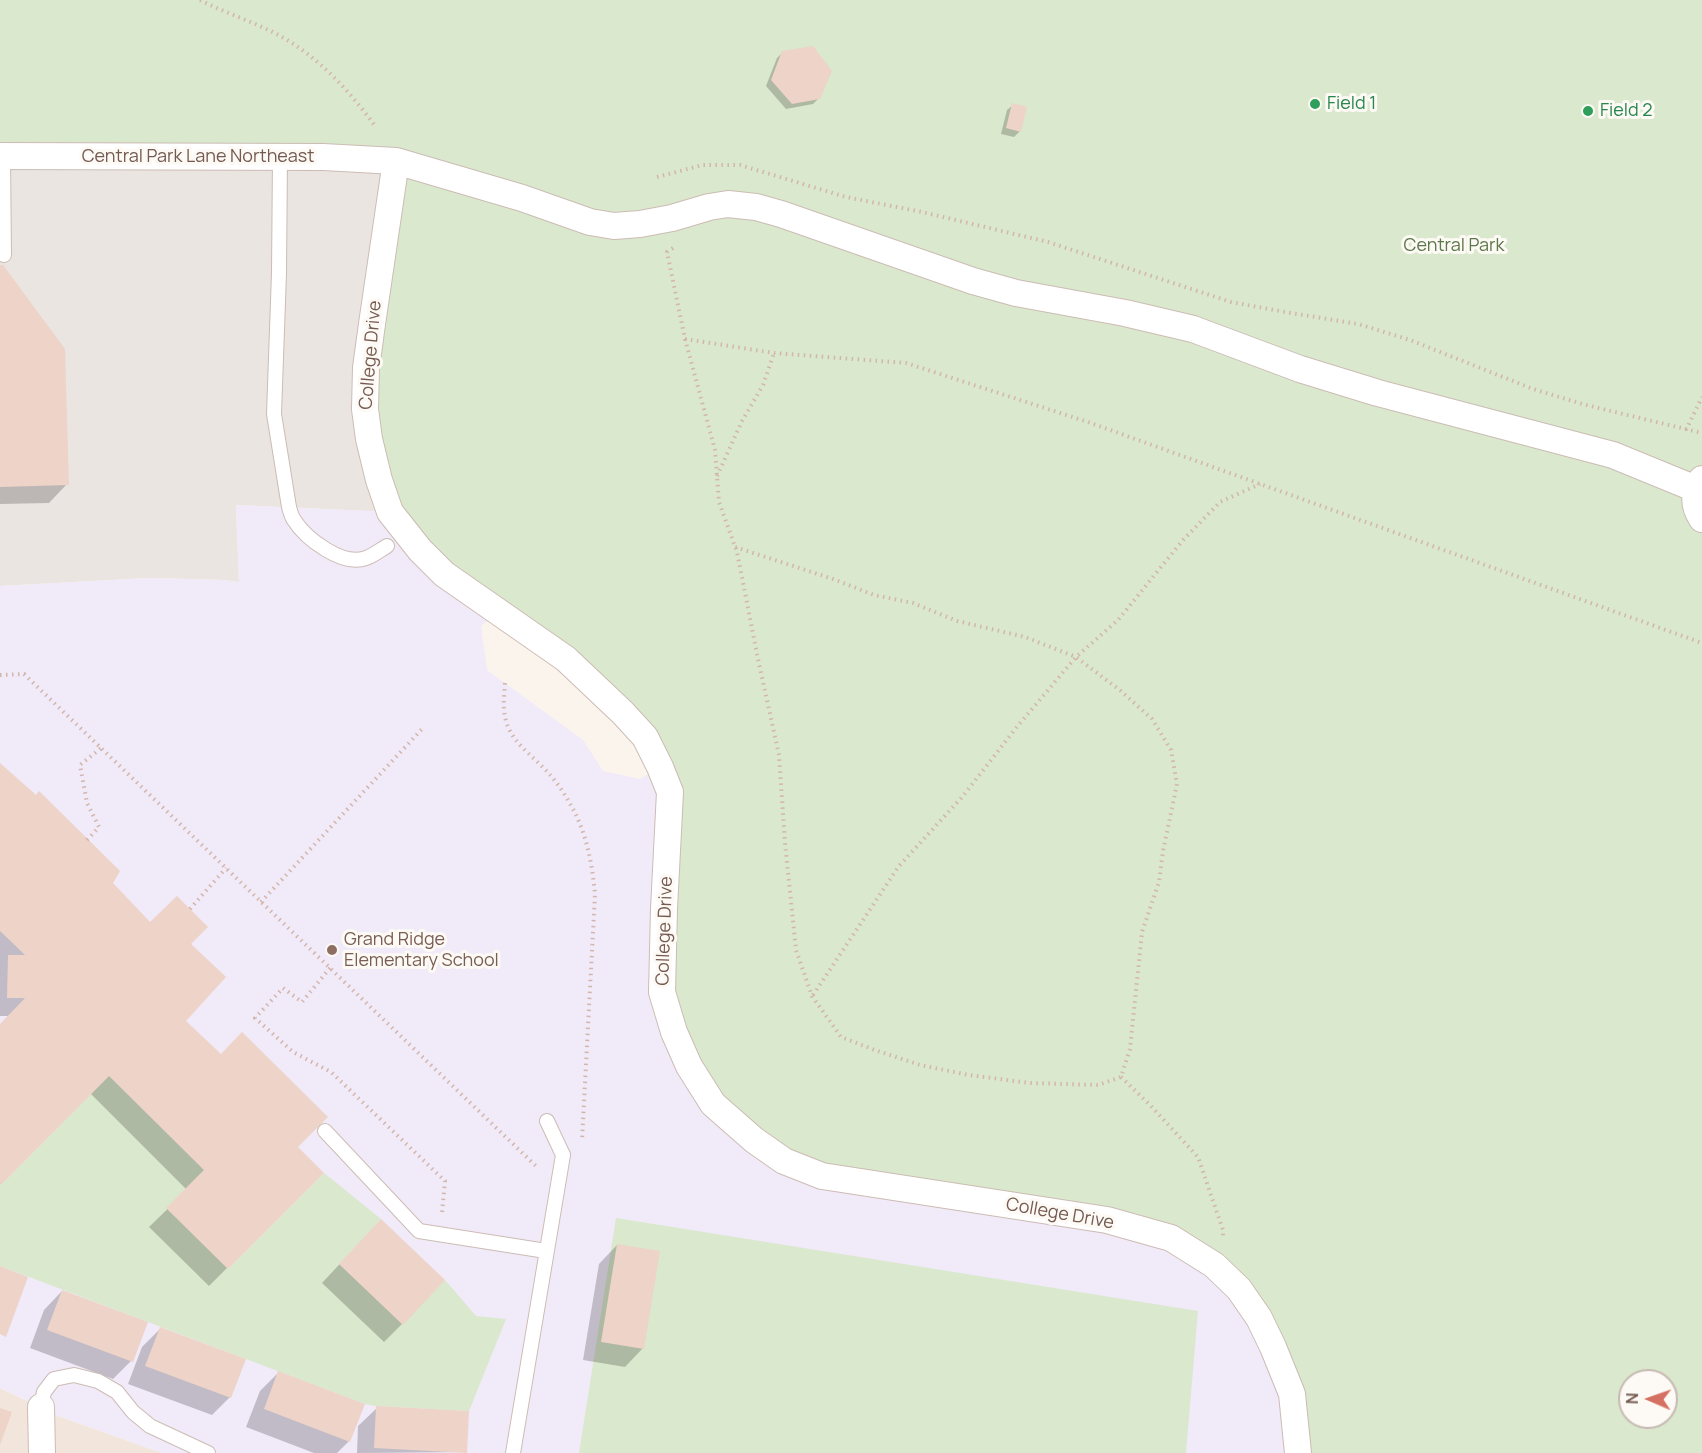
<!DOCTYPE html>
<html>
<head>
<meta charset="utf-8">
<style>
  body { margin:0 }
  #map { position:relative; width:1702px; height:1453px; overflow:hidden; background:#fbf4ed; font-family:Manrope,sans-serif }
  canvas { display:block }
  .north { position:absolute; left:1618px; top:1369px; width:60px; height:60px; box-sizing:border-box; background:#fdf9f4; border:2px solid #c6bab3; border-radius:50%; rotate:272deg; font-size:16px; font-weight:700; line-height:24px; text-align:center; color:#745b52 }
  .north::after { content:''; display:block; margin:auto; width:21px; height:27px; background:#d57162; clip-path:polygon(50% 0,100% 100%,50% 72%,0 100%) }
</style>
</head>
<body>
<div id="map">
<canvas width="1702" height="1453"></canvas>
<div class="north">N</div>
</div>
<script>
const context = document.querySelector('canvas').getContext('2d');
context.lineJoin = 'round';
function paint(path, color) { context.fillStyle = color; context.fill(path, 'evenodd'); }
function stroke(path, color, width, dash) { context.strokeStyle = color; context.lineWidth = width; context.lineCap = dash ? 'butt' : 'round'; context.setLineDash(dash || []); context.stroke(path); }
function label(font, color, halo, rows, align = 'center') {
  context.font = font + ' Manrope,sans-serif'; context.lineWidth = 6; context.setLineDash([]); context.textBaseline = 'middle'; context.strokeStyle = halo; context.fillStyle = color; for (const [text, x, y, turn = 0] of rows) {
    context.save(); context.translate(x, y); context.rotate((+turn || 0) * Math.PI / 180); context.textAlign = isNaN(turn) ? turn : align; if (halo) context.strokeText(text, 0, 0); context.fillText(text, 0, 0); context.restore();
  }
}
const residential = new Path2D(`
  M0,1388L58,1416L162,1453H0Z`);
const industrial = new Path2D(`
  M0,156L396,161L390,512L236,505L239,582L223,580L150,578L0,586Z`);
const education = new Path2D(`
  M236,505L390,512L498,612L481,626L487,670L583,740L603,771L640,779L660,767L1259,1318L1298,1453H162L58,1416L0,1388V586L150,578L223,580L239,582Z`);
const green = new Path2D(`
  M0,0H1702V1453H1298L1259,1318L1171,1238L897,1187L754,1140L674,1032L668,831L645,737L420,550L369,439L395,161L0,157ZM1630,1381H1666V1417H1630Z
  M109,1076L204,1170L167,1208L228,1269L324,1173L381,1219L339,1264L402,1324L445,1280L476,1316L506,1319L469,1411L376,1406L365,1404L0,1266V1183L2,1184Z
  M616,1218L1198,1311L1186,1453H579Z`);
const shadow = new Path2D(`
  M783,52L819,98L813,104L786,109L766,86L777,58Z
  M1013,105L1020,131L1014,137L1001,134L1007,110Z
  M0,266L67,484L49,503L0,504Z
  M0,765L150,924L189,944L184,1021L296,1147L322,1173L209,1286L149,1227L187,1190L90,1093L0,1184V1026L9,1016H0Z
  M363,1239L402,1324L384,1342L322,1283Z
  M617,1245L643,1348L625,1367L583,1360L599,1264Z
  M62,1291L131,1361L113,1379L30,1348L44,1310Z
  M160,1329L230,1397L212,1415L128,1384L142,1347Z
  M278,1373L349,1441L337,1453H314L246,1427L260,1391Z
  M377,1408L465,1452L357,1453L358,1426Z`);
const building = new Path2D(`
  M813,46L832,71L820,99L792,104L771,80L782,51Z
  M1012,103L1027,107L1021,132L1006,128Z
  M0,265H3L65,349L69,485L0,487Z
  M0,763L36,795L39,791L120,871L113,883L150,922L177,896L208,927L191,944L226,977L186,1021L221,1054L242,1032L328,1117L298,1147L324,1173L228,1269L166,1208L204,1170L109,1076L2,1184L0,1183V1024L25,998H7L8,955H25L0,931Z
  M381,1219L445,1280L403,1325L339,1264Z
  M617,1244L660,1251L644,1349L601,1342Z
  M0,1266L28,1277L6,1337L0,1334Z
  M62,1290L148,1322L133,1362L47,1330Z
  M160,1327L246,1359L231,1398L145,1366Z
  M278,1371L365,1404L350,1442L264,1409Z
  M376,1406L469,1411L467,1453L374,1448Z
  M0,1408L12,1412L0,1445Z`);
const path = new Path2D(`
  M200,0C221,11 243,18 264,28C310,48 346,86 375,126
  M657,177L703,165H740L846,197L922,212L1048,242L1231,302L1285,312L1358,324L1410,340L1533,389L1586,405L1702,433
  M673,248L667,252L685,339L774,353L906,363L1088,422L1702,643
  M685,339L715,450L719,502L737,552L758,659L779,755L785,843L796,950L812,996L841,1037L875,1050L920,1065L969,1075L1030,1083L1098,1085L1121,1077L1130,1049L1142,932L1159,882L1163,851L1177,784L1171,750L1152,719L1121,691L1076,657L1025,637L957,621L913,603L874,595L833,579L735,547
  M1686,430L1702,397
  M717,476L742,421L763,385L774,353
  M0,675L24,674L538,1168
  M505,683C504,697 502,710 507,724C514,745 537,759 551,776C558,784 564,793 569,802C586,830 592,862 595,894L582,1140
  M87,840L99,827L87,803L80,765L101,748
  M261,902L422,729
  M190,909L226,868
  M330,968L302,1002L283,988L255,1018L293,1052L331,1072L445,1181L442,1213
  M813,995L899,866L963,796L1016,728L1076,657L1118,620L1183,540L1220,502L1260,484
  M1121,1077L1150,1105L1198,1157L1223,1230V1239`);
const service = new Path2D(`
  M3,156L4,255
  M280,157L279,273L274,414L289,507C290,511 292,517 294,520C306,539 343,567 366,558C373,556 380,550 387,546
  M325,1131L419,1231L546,1251
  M41,1407L44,1392L54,1379L74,1375L98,1381L117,1392L133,1412L150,1426L208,1453
  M513,1453L563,1155L547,1121`);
const minor = new Path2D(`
  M0,156L323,157L396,161L522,198L590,222L614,226L640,224L672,218L709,207L728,204L756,207L781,214L973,281L1016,293L1125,313L1193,329L1300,369L1378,393L1613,455L1696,489
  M396,161L372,324L366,368L365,409L369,439L379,480L390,512L420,550L444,574L566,659L623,713L645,737L660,767L670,792L664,909L662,992L674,1032L689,1066L713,1104L754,1140L784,1161L822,1176L1107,1220L1171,1238L1214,1265L1239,1289L1259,1318L1273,1347L1292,1394L1298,1453
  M1702,479C1693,494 1693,505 1702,519
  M41,1407L42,1453`);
const markers = [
  [1315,104,6,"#2e9e5b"],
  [1588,111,6,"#2e9e5b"],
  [332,950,6,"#8d6e63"]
];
const leisureNames = [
  ["Field 1",1327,104],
  ["Field 2",1600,111]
];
const streetNames = [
  ["Central Park Lane Northeast",198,157],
  ["College Drive",371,355,-85],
  ["College Drive",665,931,-88],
  ["College Drive",1060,1214,10]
];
const parkNames = [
  ["Central Park",1454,246]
];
const educationNames = [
  ["Grand Ridge",344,940],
  ["Elementary School",344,961]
];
paint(residential, '#f2e6dc');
paint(industrial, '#ebe5e2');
paint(education, '#f1eaf8');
paint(green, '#dae8cd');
paint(shadow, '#0003');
paint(building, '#edd3c8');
stroke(service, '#ccbcb4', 16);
stroke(minor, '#ccbcb4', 28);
stroke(path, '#d3b6ab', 4, [1.5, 4.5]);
stroke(service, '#fff', 14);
stroke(minor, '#fff', 26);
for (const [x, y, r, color] of markers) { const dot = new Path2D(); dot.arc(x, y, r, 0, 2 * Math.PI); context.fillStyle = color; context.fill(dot); stroke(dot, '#fdf9f4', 2); }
label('18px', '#27864d', '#fdf9f4', leisureNames, 'left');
label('18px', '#745b52', '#fdf9f4', streetNames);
label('18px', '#5d784c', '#fdf9f4', parkNames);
label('18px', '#785e54', '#fdf9f4', educationNames, 'left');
</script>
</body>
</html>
